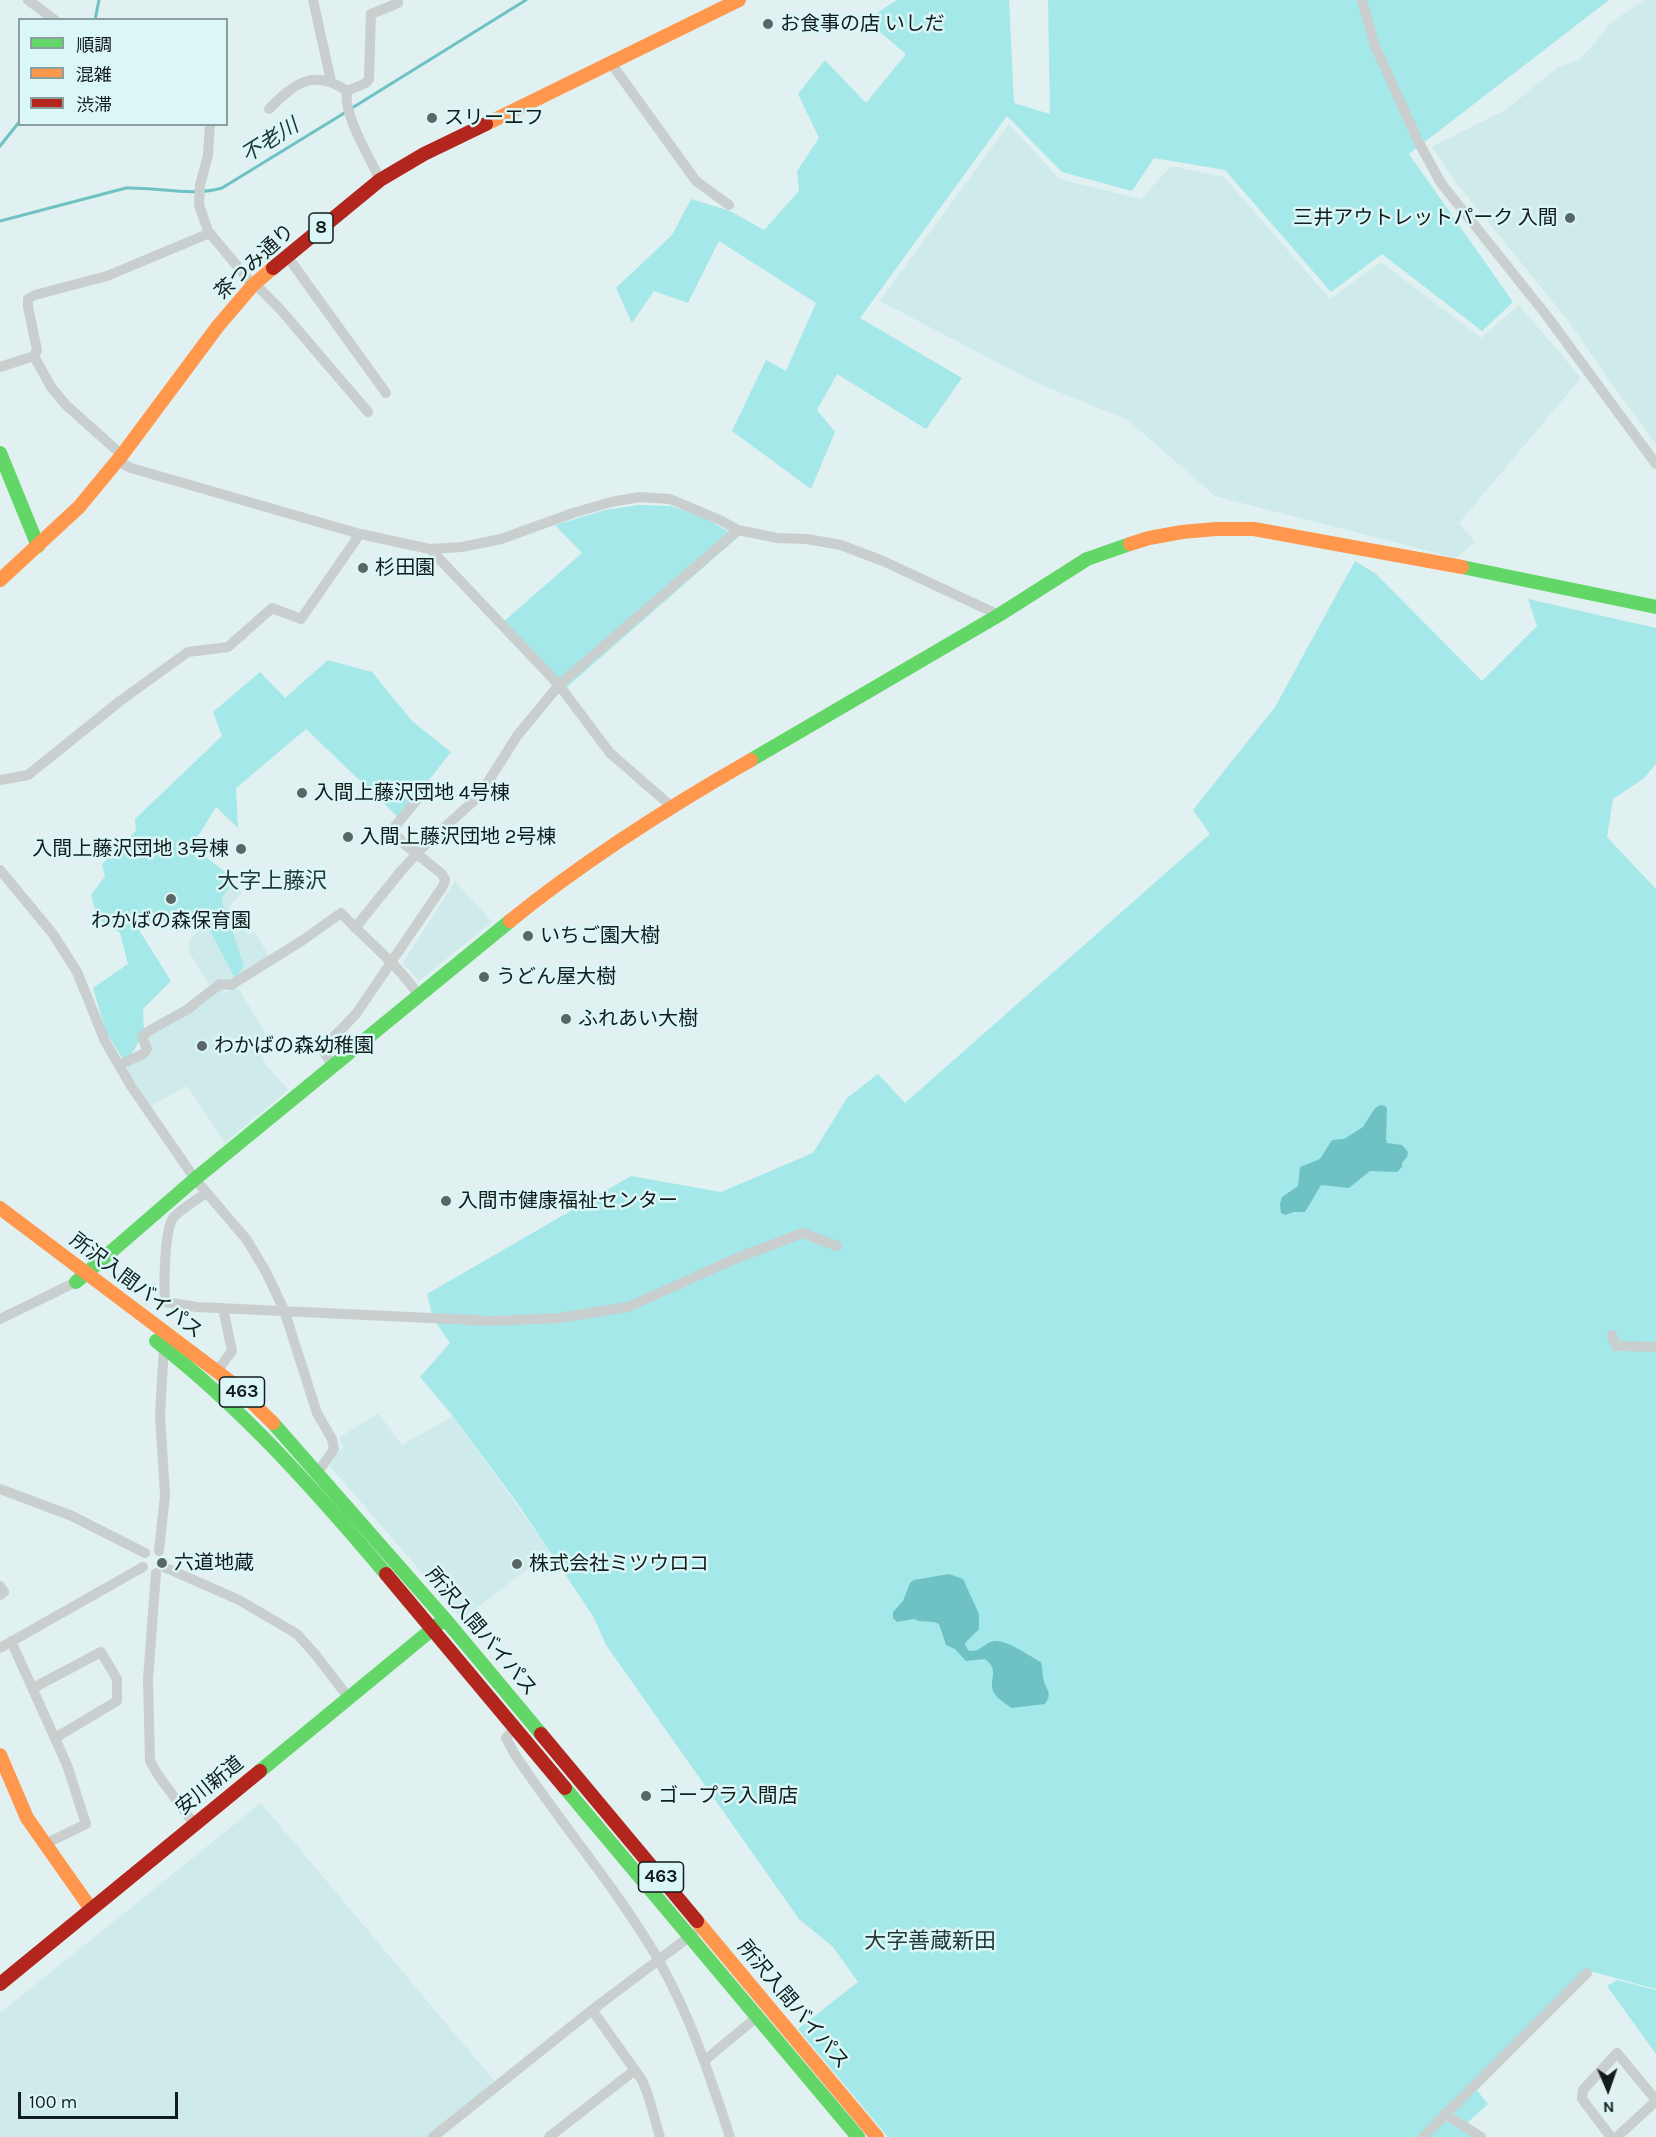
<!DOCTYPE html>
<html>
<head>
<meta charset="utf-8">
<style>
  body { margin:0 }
  #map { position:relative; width:1656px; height:2137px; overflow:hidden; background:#e1f0f0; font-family:Karla,"Noto Sans JP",sans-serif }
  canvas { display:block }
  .legend { position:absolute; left:18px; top:18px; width:210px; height:108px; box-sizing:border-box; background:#dbf6f6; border:2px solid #8b9f9f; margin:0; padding:8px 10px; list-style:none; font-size:18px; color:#121c1c }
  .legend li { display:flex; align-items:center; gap:12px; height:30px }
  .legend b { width:30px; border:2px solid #8b9f9f }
  .north { position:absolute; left:1578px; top:2059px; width:60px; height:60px; -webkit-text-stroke:4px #dbf6f6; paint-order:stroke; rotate:178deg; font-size:16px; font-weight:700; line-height:24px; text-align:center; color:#121c1c }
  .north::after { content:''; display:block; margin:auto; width:21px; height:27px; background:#121c1c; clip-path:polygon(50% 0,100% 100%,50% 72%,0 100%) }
  .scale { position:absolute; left:18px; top:2092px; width:160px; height:27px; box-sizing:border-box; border:3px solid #121c1c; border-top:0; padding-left:8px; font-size:18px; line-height:21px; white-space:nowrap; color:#121c1c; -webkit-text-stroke:4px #dbf6f6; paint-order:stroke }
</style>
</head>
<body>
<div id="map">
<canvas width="1656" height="2137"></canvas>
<ul class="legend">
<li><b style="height:8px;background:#63d668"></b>順調</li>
<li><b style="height:8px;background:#ff974d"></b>混雑</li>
<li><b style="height:8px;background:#b3261e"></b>渋滞</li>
</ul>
<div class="north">N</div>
<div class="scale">100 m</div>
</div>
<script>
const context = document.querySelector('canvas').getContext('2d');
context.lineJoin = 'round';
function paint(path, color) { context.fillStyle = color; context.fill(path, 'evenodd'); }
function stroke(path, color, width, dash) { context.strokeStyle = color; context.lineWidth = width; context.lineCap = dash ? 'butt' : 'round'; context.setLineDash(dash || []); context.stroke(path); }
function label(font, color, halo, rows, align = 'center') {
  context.font = font + ' Karla,"Noto Sans JP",sans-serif'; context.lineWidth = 5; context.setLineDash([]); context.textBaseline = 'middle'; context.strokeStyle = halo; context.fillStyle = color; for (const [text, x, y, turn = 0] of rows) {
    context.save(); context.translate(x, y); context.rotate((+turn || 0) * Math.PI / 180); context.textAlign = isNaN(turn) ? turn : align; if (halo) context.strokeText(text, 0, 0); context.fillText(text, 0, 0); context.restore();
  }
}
const built = new Path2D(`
  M1644,0H1656V444L1611,383L1570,323L1454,180L1432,147L1507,109L1558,67L1579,60L1596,42L1609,24Z
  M1009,124L1059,179L1141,199L1171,166L1224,177L1330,299L1381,262L1481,338L1519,305L1581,378L1459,523L1475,542L1456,558L1215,496L1128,420L1037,383L880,301Z
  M156,821L242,892L229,907L247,934L255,932L270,958L229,982L222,977L214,984L208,983L189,952L190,940L205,923L180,908Z
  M455,881L492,922L419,981L403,963Z
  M237,986L273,1046L263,1052L259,1048L266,1065L288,1090L225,1143L187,1086L151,1106L127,1071L129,1063L150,1051L147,1037L222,988L227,992Z
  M378,1413L402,1445L453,1416L550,1552L462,1619L328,1464L343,1447L339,1438Z
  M261,1803L496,2083L427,2137H0V2013Z`);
const green = new Path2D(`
  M897,0H1009L1014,103L1050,114L1048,0H1609L1409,154L1513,302L1482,331L1382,254L1331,292L1225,170L1154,158L1132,191L1062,172L1007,116L860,318L962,378L926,429L837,374L817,410L835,432L811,489L732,431L766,360L786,371L816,303L719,241L688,303L654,291L632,323L616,288L672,235L691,199L730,211L764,230L799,191L797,171L819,138L798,94L825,60L866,103L906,54L866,20Z
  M638,505L671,506L703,517L738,537L559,694L502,623L582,553L555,525L606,510Z
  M1355,561L1376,574L1482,681L1537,626L1528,599L1656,628V764L1643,779L1613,799L1607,837L1656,889V1989L1586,1970L1420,2137H888L798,2029L858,1982L833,1947L799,1919L606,1645L593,1616L518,1504L453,1416L420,1377L450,1343L433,1318L427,1294L631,1176L721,1192L813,1153L847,1098L878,1074L905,1103L1210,834L1193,810L1275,707Z
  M328,660L372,672L413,722L451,752L399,818L306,729L236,788L238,828L216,807L192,846L235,880L221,898L244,966L235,978L207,925L209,923L184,914L139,930L171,981L143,1009L144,1032L126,1064L106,1032L93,988L128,964L120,933L98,919L91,895L105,876L102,864L136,831L135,819L222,736L213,712L260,672L285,698Z
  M1617,1980L1656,1990V2054L1607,1986Z
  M1475,2088L1488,2104L1466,2124L1454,2116L1455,2108Z
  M1443,2122H1449L1474,2137H1428Z`);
const water = new Path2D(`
  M1381,1105L1385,1106L1387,1109L1386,1139L1387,1143L1402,1145L1408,1152L1407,1157L1402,1163V1167L1397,1172L1370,1171L1349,1188L1321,1185L1305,1212H1294L1285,1215L1281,1213L1280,1204L1282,1197L1298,1186L1300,1167L1320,1159L1332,1140L1344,1139L1363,1127L1375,1108Z
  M949,1574L963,1579L979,1614V1629L966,1642L965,1645L969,1651C979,1652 982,1646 990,1642C1003,1636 1029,1656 1041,1662C1043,1669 1042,1676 1044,1682C1048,1692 1052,1694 1045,1704L1011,1708C1005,1703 996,1698 993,1691C989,1678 1000,1671 985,1659L966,1661L955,1649L946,1645L939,1624L934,1622L919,1621L914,1619L897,1622L893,1618V1612L903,1601L910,1583L914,1580Z`);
const stream = new Path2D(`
  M95,20L99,0
  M352,108L526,0
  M0,146L20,121
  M0,221L126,188C158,187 190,197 222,188L346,112`);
const street = new Path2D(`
  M28,0L55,20
  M313,0L331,81
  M1362,0L1375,46L1419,143L1441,183L1547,316L1656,464
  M611,63L696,181L729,205
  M347,91L366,83L369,79L371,14L398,3
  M269,109C295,83 313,68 347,91C343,116 370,157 380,180
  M210,124L208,155L200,185L199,205L208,231L253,285L260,289L280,309L368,412
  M287,256L386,393
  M0,367L34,356
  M122,455L66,405L51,387L34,356L37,350L28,307V299L35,295L107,276L210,233
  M117,461L131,468L360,534L430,549L462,547L501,539L573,513L611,502L640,497L670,499L720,520L738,530L777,538L807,539L841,545L883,561L999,615
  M430,549L559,685L610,753L671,806
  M0,780L28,775L120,701L188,652L228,647L272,608L301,619L360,534
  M0,870L53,934L77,972L105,1041L131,1086L195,1179L247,1240L266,1272L284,1310L317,1413L332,1439L334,1449L318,1472
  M355,928L401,871L422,848L479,796L517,736L559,685L738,530
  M119,1065L143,1054L147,1049L142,1037L147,1032L188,1009L220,984L231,985L303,940L341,913C367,941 397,963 419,996
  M333,1066L322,1049L356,1014L443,886L445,880L442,874L402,842L392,830L429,785
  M206,1193C199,1198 177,1212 173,1218C164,1232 164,1285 165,1302L197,1307L493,1321L559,1318L628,1307L737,1258L803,1233L837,1246
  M0,1319L76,1282
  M1612,1335L1616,1346L1656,1347
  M217,1371L232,1351L223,1308
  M0,1489L72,1516L145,1553
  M159,1551L165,1495L160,1415L164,1347
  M164,1567L239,1600L297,1634L315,1654L348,1697
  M156,1573L148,1679L150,1761L158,1775L194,1824
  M0,1586L4,1592L0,1595
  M11,1641L67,1765L86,1824L45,1844
  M0,1648L143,1567
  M33,1688L101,1652L117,1679V1701L55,1738
  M514,1729L506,1738L514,1753C560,1823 616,1887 658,1959C690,2015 710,2076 730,2137
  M592,2010L642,2080L648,2095L660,2137
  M704,2061L757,2017
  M1445,2114L1481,2137
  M433,2137L592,2010L693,1934
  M549,2137L635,2070
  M1423,2137L1587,1973
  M1611,2137L1582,2099L1583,2090L1617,2053L1656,2100
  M1617,2137L1656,2101`);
const fast = new Path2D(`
  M0,453L38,546
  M1462,567L1656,607
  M751,760L999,615L1087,559L1130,544
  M76,1282L195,1179L510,921
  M156,1341C243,1409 315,1490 386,1574
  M273,1423L445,1619L541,1734
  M260,1771L441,1622
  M565,1788L858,2137`);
const slow = new Path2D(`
  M486,124L739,0
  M1130,544L1149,538L1182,532L1216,529H1254L1462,567
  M0,580L79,507L122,455L218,326L253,285L273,268
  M510,921C585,860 667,808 751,760
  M0,1208L231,1382L273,1423
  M0,1755L27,1818L91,1909
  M697,1921L877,2137`);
const jam = new Path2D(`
  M273,268L380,180L424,154L486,124
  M386,1574L565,1788
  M541,1734L697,1921
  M0,1984L260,1771`);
const markers = [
  [768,24,6,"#5a6666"],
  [432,118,6,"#5a6666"],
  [1570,218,6,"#5a6666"],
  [363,568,6,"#5a6666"],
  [302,793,6,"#5a6666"],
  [348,837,6,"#5a6666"],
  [241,849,6,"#5a6666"],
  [171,899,6,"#5a6666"],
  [528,936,6,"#5a6666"],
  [484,977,6,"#5a6666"],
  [566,1019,6,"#5a6666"],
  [202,1046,6,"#5a6666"],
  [446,1201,6,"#5a6666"],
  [162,1563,6,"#5a6666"],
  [517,1564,6,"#5a6666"],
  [646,1796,6,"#5a6666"]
];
const shields = [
  [321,228,24],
  [242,1392,45],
  [661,1877,45]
];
const shieldNames = [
  ["8",321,228],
  ["463",242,1392],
  ["463",661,1877]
];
const poiNames = [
  ["お食事の店 いしだ",780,24],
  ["スリーエフ",444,118],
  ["三井アウトレットパーク 入間",1558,218,"right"],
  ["杉田園",375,568],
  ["入間上藤沢団地 4号棟",314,793],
  ["入間上藤沢団地 2号棟",360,837],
  ["入間上藤沢団地 3号棟",229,849,"right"],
  ["わかばの森保育園",171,921,"center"],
  ["いちご園大樹",540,936],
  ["うどん屋大樹",496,977],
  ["ふれあい大樹",578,1019],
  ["わかばの森幼稚園",214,1046],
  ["入間市健康福祉センター",458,1201],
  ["六道地蔵",174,1563],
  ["株式会社ミツウロコ",529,1564],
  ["ゴープラ入間店",658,1796]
];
const streetNames = [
  ["茶つみ通り",255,262,-43],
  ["所沢入間バイパス",136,1286,37],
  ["所沢入間バイパス",481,1632,50],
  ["安川新道",210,1786,-39],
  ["所沢入間バイパス",793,2005,50]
];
const waterNames = [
  ["不老川",270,141,-32]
];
const quarterNames = [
  ["大字上藤沢",272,882],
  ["大字善蔵新田",930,1942]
];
paint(built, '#cfeaea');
paint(green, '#a5e8e9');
paint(water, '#6ec2c4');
stroke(stream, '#6ec2c4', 3);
stroke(street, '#c9cece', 10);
stroke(fast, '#63d668', 14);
stroke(slow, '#ff974d', 14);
stroke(jam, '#b3261e', 14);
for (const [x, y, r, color] of markers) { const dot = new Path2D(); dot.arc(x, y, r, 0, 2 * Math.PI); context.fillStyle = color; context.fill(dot); stroke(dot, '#dbf6f6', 2); }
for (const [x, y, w] of shields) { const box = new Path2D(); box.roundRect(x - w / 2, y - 15, w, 30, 4.5); context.fillStyle = '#dbf6f6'; context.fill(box); stroke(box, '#121c1c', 1.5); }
label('bold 18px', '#121c1c', null, shieldNames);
label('20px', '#121c1c', '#dbf6f6', poiNames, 'left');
label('20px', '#121c1c', '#dbf6f6', streetNames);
label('italic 21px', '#1d3637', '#dbf6f6', waterNames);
label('22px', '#233a3a', '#dbf6f6', quarterNames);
</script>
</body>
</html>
